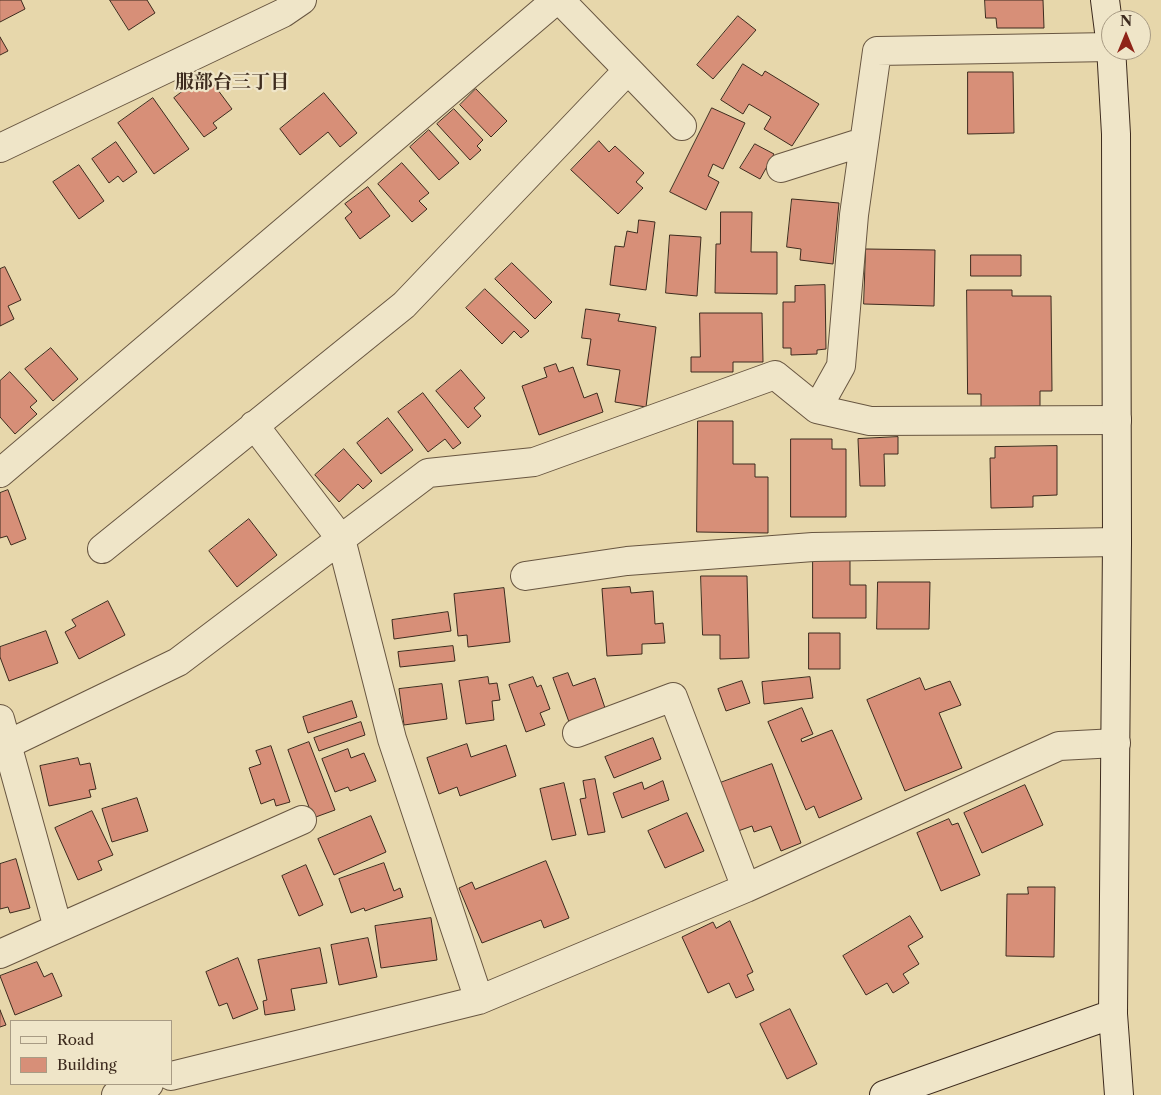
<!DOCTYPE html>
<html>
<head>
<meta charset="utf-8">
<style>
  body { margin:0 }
  #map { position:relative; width:1161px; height:1095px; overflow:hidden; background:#e7d7ab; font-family:"Libre Caslon Text",serif }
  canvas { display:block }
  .legend { position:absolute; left:10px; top:1020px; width:162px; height:65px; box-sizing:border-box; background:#efe5c8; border:1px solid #a89b84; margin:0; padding:6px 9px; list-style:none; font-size:15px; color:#3d2b1e }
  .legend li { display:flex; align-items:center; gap:10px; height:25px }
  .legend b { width:25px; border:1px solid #a89b84 }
  .north { position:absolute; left:1101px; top:10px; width:50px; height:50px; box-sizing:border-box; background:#efe5c8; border:1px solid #a89b84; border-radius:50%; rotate:0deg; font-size:14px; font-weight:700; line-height:20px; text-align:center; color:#3d2b1e }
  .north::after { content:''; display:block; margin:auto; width:18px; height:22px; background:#8f2418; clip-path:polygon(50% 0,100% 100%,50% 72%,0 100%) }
</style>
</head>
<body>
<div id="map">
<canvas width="1161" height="1095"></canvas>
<ul class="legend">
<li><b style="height:6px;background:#efe5c8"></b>Road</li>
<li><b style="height:14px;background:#d78f78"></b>Building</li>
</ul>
<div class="north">N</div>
</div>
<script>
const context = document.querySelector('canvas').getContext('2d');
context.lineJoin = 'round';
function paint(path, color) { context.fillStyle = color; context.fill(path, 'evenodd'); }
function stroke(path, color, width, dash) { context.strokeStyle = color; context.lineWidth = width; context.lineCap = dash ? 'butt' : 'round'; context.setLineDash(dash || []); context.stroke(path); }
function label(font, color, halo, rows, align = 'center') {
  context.font = font + ' "Libre Caslon Text","Noto Serif JP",serif'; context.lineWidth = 4.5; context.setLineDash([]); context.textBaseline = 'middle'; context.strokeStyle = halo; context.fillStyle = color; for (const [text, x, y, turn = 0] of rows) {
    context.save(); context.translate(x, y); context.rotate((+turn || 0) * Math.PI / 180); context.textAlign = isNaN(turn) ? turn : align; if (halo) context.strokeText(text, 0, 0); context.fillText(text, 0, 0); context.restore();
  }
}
const building = new Path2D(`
  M0,0H21L25,9L0,22Z
  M110,0H147L155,13L129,30Z
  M985,0H1043L1044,28H997L996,18H986Z
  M738,16L756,30L713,79L697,65Z
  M0,37L8,51L0,55Z
  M743,64L762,76L765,71L819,104L792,146L764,129L771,117L749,104L743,114L721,100Z
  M968,72H1013L1014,133L968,134Z
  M206,74L232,109L213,123L217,128L204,137L174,98Z
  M476,89L507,121L491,137L460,105Z
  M324,93L357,133L340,147L328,132L300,155L280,129Z
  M153,98L189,149L154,174L118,123Z
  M712,108L745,123L723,169L713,164L708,176L719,182L706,210L670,192Z
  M454,109L483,140L477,146L481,150L470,160L437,124Z
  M429,130L459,163L439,180L410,147Z
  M599,141L609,152L615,146L644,173L636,182L643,188L618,214L571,170Z
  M116,142L137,172L123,182L118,176L109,183L92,159Z
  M755,144L774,154L760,179L740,168Z
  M402,163L429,193L419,201L427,209L412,222L378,184Z
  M79,165L104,201L79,219L53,182Z
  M368,187L390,216L360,239L345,218L352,212L345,204Z
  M792,199L839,203L833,264L800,260L801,249L787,247Z
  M721,212H752L751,252H777V294L715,293L716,244H720Z
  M639,220L655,222L646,290L610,285L615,246L624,247L627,231L637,233Z
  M670,235L701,237L697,296L666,293Z
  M866,249L935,250L934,306L864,304Z
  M971,255H1021V276H971Z
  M512,263L552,302L535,319L495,279Z
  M5,267L21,300L8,306L14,319L0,326V269Z
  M825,285L826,349L817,350V354L791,355V348H783V302H795V286Z
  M485,289L529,331L521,338L514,331L502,344L466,308Z
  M967,290H1012V296H1051L1052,391H1040V406L981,407V394H968Z
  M586,309L620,314L618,321L656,327L646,407L615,402L620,370L587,365L591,339L582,338Z
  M700,313H762L763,362H733V372H691V357H700Z
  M51,348L78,379L53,401L25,369Z
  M556,364L559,372L573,367L584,398L597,393L603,412L539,435L522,386L547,377L544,368Z
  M461,370L485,398L474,408L481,416L468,428L436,391Z
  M10,372L37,401L30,407L37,414L15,434L0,417V381Z
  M423,393L461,443L453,449L445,439L428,452L398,412Z
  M388,418L413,450L381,474L357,443Z
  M698,421H733V464H755V477H768V533L697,532Z
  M898,437V454H884L885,486H860L858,439Z
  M791,439H832V449H846V517H791Z
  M1057,446V495L1033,496V507L991,508L990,458H995V447Z
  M344,449L372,481L363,489L358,484L339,502L315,475Z
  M8,490L26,539L11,545L7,536L0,538V493Z
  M249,519L277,555L237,587L209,551Z
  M813,560H850V585H866V618H813Z
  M701,576H747L749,658L720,659V635H703Z
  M878,582H930L929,629H877Z
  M630,587L631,593L653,591L655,624L663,623L665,643L642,644V654L607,656L602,589Z
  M504,588L510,642L468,647L467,635L458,636L454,594Z
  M108,601L125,635L79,659L65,632L76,626L72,620Z
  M448,612L451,631L394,639L392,620Z
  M46,631L58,663L9,681L0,657V647Z
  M809,633H840V669H809Z
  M453,646L455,661L400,667L398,652Z
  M568,673L573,686L595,678L605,708L569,722L553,678Z
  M488,677L489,684L497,683L500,700L492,701L494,720L466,724L459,681Z
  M533,677L537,687L541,685L550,709L540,713L545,725L526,732L509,685Z
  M810,677L813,698L764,704L762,682Z
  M920,678L925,690L950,681L961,705L939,713L962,768L905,791L867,700Z
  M742,681L750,703L726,711L718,689Z
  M442,684L447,719L404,725L399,689Z
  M352,701L357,717L308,733L303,717Z
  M802,708L813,734L801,739L802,742L832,730L862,799L819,818L814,806L806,810L768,722Z
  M361,722L365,735L319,751L314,738Z
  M653,738L661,759L614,778L605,757Z
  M309,742L335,810L313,818L288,750Z
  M467,744L471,757L506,745L516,776L460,796L457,787L439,794L427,758Z
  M271,746L290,802L276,806L274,799L261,804L249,768L261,764L256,751Z
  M348,749L351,758L364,753L376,781L350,791L348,787L335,792L322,759Z
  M78,758L80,765L90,763L96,789L89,790L91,797L49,806L40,766Z
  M772,764L801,843L781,851L771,826L754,832L752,826L738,831L720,783Z
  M595,779L605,832L588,835L580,799L586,798L583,781Z
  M663,781L669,800L622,818L613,793L642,782L644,789Z
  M564,783L576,835L552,840L540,789Z
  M1025,785L1043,825L982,853L964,813Z
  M137,798L148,831L112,842L102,809Z
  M92,811L113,855L98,861L102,870L78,880L55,828Z
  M687,813L704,851L665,868L648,831Z
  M371,816L386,852L334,875L318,839Z
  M949,819L952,825L958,823L980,875L941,891L917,833Z
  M16,859L30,908L10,913L8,907L0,909V864Z
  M546,861L569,918L544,928L541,920L482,943L459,888L472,882L475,889Z
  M384,863L394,891L400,888L403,897L365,911L364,908L351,913L339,879Z
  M306,865L323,905L299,916L282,876Z
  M1028,887H1055L1054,957L1006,956L1007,894H1028Z
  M910,916L923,937L908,946L919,964L903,974L909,983L893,993L887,983L866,995L843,956Z
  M431,918L437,960L381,968L375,926Z
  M730,921L753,972L747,975L754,990L736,998L729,983L708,993L682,937L713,922L716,928Z
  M368,938L377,977L339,985L331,945Z
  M320,948L327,983L291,989L295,1010L265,1015L263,1001L267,1000L258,960Z
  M238,958L258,1009L233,1019L227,1003L219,1006L206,972Z
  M37,962L44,977L52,973L62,996L15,1015L0,976Z
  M790,1009L817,1064L787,1079L760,1024Z
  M0,1010L6,1025L0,1027Z`);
const street = new Path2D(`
  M628,70L682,126
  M0,148L283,13L302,0
  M781,168L863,142
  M817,409L841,366L854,215L877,51L1111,47
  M254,425L341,539L392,739L479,1000
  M0,473L556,0
  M102,549L404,305L628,70L560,0
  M525,576L627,561L813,547L1117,542
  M0,719L58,928
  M577,733L673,697L746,888
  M0,748L178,662L428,473L534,462L775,375L817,409L870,421L1117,420
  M0,954L302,820
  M171,1076L479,1000L746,888L1059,746L1116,743
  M116,1095L149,1084`);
const secondary = new Path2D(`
  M1105,0L1111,47L1116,134L1117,542L1113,1014L1119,1095
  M884,1095L1113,1014`);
const neighbourhoodNames = [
  ["服部台三丁目",232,83]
];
paint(building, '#d78f78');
stroke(building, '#3d2b1e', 1);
stroke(street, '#685641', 30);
stroke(secondary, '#3d2b1e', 30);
stroke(street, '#efe5c8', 28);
stroke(secondary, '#efe5c8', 28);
label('bold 19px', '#3d2b1e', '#efe5c8', neighbourhoodNames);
</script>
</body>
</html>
